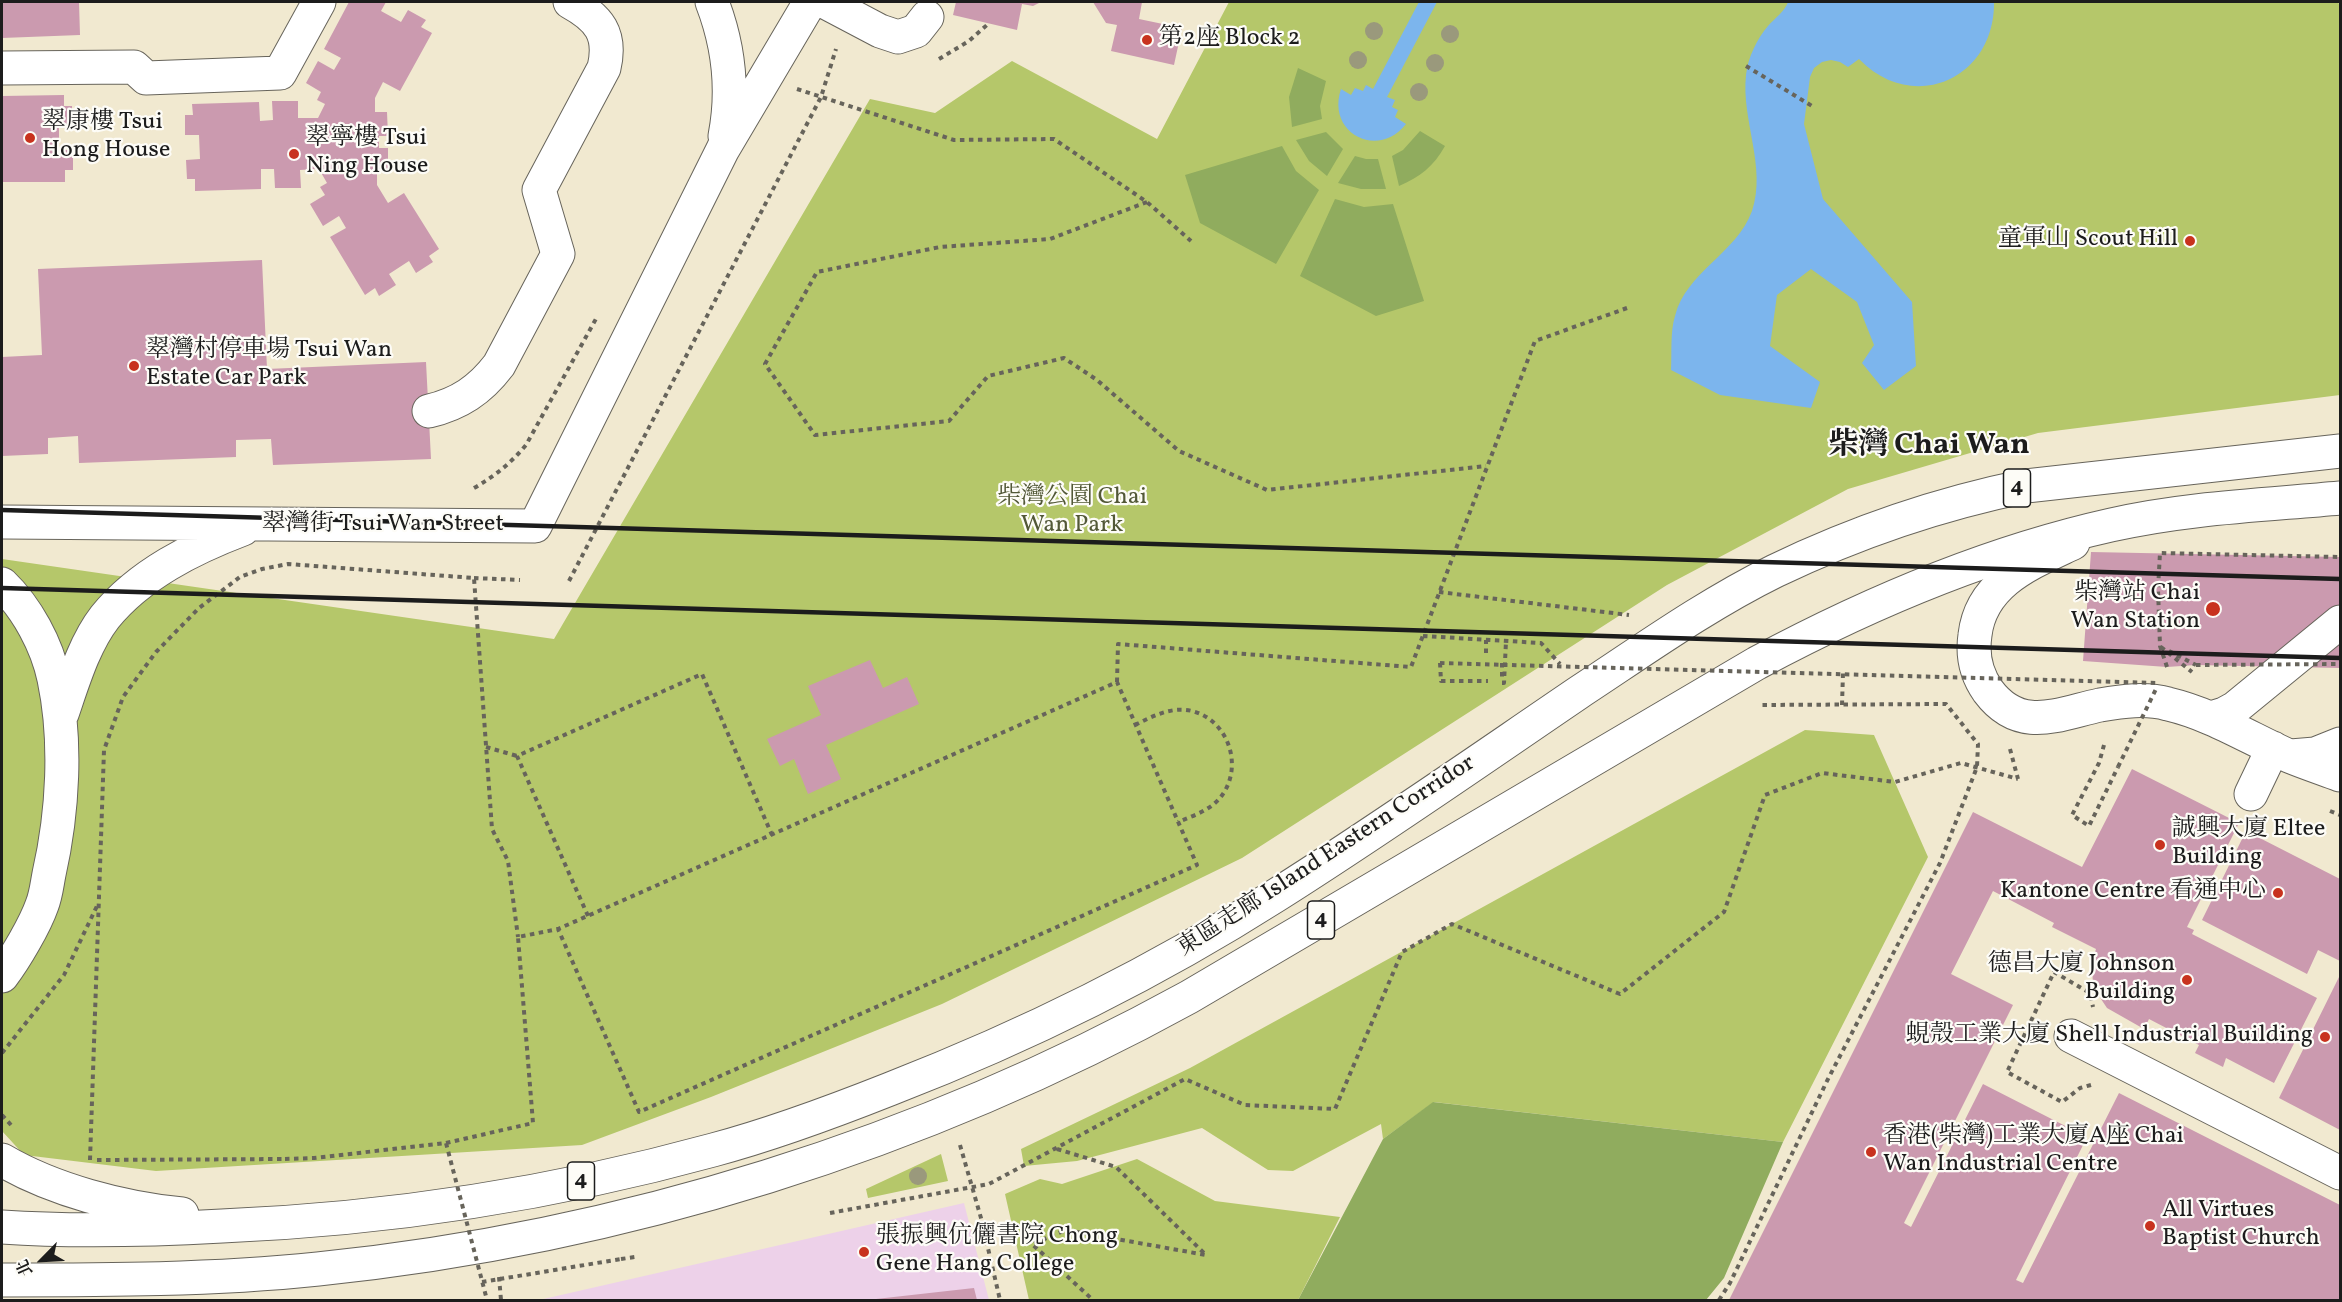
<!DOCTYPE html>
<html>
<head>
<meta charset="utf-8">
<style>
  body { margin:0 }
  #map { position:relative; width:2342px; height:1302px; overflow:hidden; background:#f1e9d0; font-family:Vollkorn,"Noto Serif TC",serif }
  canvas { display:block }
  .frame { position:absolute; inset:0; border:3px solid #1c1c1c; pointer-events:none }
  .north { position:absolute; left:12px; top:1230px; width:60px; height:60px; -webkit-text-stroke:4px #fdfcf7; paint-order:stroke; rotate:246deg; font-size:16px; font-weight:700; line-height:24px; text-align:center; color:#1c1c1c }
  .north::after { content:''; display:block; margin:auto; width:21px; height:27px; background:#1c1c1c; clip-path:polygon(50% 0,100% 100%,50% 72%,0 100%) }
</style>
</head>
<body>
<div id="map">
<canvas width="2342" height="1302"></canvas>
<div class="frame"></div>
<div class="north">北</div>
</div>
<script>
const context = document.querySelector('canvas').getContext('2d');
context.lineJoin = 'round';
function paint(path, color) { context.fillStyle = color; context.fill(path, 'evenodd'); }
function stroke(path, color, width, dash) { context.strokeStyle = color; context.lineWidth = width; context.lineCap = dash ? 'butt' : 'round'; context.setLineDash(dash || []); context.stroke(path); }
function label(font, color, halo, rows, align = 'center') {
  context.font = font + ' Vollkorn,"Noto Serif TC",serif'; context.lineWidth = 4.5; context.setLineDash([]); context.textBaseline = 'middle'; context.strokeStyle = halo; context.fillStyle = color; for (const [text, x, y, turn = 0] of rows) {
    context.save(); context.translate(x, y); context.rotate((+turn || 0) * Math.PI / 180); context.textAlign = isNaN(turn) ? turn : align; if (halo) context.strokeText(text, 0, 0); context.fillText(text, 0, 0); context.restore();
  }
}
const built = new Path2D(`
  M964,1203L989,1300H539Z`);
const green = new Path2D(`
  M1229,2H2336L2340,4V395L2038,433L1848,489L1667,585L1242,858L942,1004L711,1097L582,1145L156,1171L24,1155L2,1131V559L554,639L870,99L935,113L1012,61L1157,139Z
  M1805,730L1874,735L1928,857L1783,1142L1434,1102L1383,1139L1381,1124L1293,1171L1268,1170L1202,1128L1077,1161L1024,1166L1021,1149L1190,1068Z
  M941,1154L948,1181L868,1198L866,1189Z
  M1137,1159L1215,1201L1340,1217L1298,1300H1029L1005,1194L1040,1179L1062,1184Z`);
const forest = new Path2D(`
  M1298,68L1326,81L1320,106L1322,119L1292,127L1289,97Z
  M1420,131L1445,146C1434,166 1420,177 1399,186L1392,156L1403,150Z
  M1326,132L1343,149L1327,176L1309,161L1296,140Z
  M1282,146L1296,171L1319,190L1276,264L1200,223L1185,175Z
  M1355,156L1366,159H1378L1386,189H1361L1338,183Z
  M1335,199L1364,207L1393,204L1424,301L1376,316L1300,276Z
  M1433,1102L1783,1142L1724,1278L1706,1300H1298L1383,1139Z`);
const water = new Path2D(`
  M1419,2H1437L1387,97L1395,100L1392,107L1398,110L1395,117L1406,124C1378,160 1326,133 1341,89L1351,95L1355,88L1363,91L1366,85L1373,89Z
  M1788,2H1994C1995,79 1913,115 1859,59L1848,67L1840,62L1831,60L1822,62L1814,68L1810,77L1804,124L1823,199L1912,302L1916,366L1884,390L1862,363L1874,345L1857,302L1811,269L1777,295L1770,346L1820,382L1811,408L1720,395L1671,370C1672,353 1670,332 1675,316C1686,272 1737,253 1752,211C1767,167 1741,120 1746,75C1748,57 1757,39 1768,26C1775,18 1785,11 1788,2Z`);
const building = new Path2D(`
  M2,2H79L80,35L2,38Z
  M349,2H386L381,11L401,22L408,10L426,20L421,27L432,33L400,91L383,82L375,98V112H387L388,136H379V148H388V172H377V185L388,203L404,193L439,249L429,256L433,262L416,273L409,261L389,274L396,285L379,296L375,288L365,295L330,237L346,228L339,216L323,226L310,204L325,195L320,187L327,183L319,169L300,170L301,188H275L274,169H261V189L195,191V179H187L186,160L200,159L199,135H185V115H193L192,104L259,102L260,121L273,120L272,101H298V118H318L325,104L317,100L321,92L306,83L318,61L334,70L341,58L324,49Z
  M956,2H1041L1033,6L1022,4L1017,30L953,15Z
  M1093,2H1142L1139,19L1182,28L1174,65L1111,51L1117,25L1106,23Z
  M64,95V106H72V126H59V150H73V170H65V182H2V96Z
  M262,260L267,369L426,362L431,459L273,465L271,439L236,440V457L79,463L78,436L48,438V454L2,456V357L42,355L38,269Z
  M2091,552L2340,557V668L2196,665L2167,667L2083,661Z
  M870,660L883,688L907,677L919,704L826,745L841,779L808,794L794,759L780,766L767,739L821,715L808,686Z
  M2132,769L2239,823L2187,927L2194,930L2192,934L2317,998L2274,1083L2226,1058L2223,1067L2195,1053L2199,1045L2149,1019L2144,1029L2107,1008L2093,987L2092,962L2096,949L2052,927L2054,923L1993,891L1951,974L2013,1005L1904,1223L1911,1227L1983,1084L2087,1137L2016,1280L2023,1283L2119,1093L2340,1205V1300H1729L1973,812L2082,867Z
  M2246,831L2340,879V961L2318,950L2307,974L2202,920Z
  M2340,975V1130L2279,1098Z
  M974,1288L977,1300H876V1299Z`);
const path = new Path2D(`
  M939,59L969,41L987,25
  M1746,66L1812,106
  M797,89L954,140L1054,139L1147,202L1191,241
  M1147,202L1050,239L940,247L817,272L765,364L815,435L949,421L988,376L1064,358L1097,380L1179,451L1267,490L1486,466
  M474,488C495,476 511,463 526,445L597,317
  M474,578L520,580
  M569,581L821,97L836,49
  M1439,592L1629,615
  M1423,636L1541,643L1560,664
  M2161,647L2192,672
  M2169,651L2196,665
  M1486,653V640
  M1440,663L1441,681H1488
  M1502,663V678
  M2167,667L2160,646L2158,589L2160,553L2340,557
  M1117,682L1118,644L1411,667L1535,341L1627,308
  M1502,683H1504L1506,641
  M1842,705L1843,673
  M1135,725C1153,716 1172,706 1192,711C1232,721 1246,775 1215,803C1205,812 1190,817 1178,822
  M2104,745L2099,763L2072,815L2089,826L2118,767
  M486,747L517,756
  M2010,749L2018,779
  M2330,811L2340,815
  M588,916L517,756L702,674L772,835
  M2,1053L64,975L97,906
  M2091,1085L2080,1088L2062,1102L2007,1072L2054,972L2090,993L2093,1007
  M2,1115L11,1125
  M446,1143L533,1123L518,937L558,929L1117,682L1197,865L639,1112L558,929
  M960,1145L981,1218L1000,1300
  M1057,1149L1116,1167L1206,1255L1066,1230L1032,1244L1093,1300
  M90,1160L104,750L123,697L156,652L199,608L240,577L262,569L288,564L474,578L492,829L508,861L518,937
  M97,1160L285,1159
  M830,1213L989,1184L1185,1079L1245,1105L1335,1109L1402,952L1452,924L1620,994L1724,912L1765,795L1822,773L1895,782L1961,763L2018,779
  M621,1259L635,1257
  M499,1277L501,1300
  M1719,1300L1730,1283L1827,1081L1940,863L1977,767L1978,744L1946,704L1760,705`);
const minor = new Path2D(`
  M712,2C729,46 734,89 725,136
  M825,2L880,31L898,37L916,31L927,17
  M2,68L134,67L146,78L280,73L319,2
  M429,411C459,404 480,390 499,365L558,254L539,190L604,68C612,34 599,18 570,2
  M2,522L535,526L723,149L810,2
  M2073,543C2031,563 1981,582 1975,635C1972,655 1976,674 1988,691C2020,734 2058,714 2100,705C2123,701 2146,698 2168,704C2211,714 2249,738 2289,756C2306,763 2324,769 2340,775
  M2,584C27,608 47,645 54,679C67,741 63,812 49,874C47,884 46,895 42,905C35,925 15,959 2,976
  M62,714C73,682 84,644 105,617C140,574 193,548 243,529
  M2211,718L2224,714L2235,708L2340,622
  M2291,756L2315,754L2340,744
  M2251,794L2273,748
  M2071,1036L2340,1173`);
const highway = new Path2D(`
  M2,1160C53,1190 122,1208 182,1214
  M2,1227C75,1232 149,1230 222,1226C388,1219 553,1194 713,1150C773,1134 832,1112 890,1089C1024,1037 1154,973 1275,896C1378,831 1478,761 1578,693C1642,651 1706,605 1775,571C1856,532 1938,504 2026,486L2340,451
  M2,1280C107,1280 212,1280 318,1269C622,1238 922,1144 1189,997L1757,663C1869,603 1986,553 2111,525C2185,508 2264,505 2340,498`);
const rail = new Path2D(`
  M2,510L2340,579
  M2,588L2340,658`);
const pathBridge = new Path2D(`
  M1440,663L2159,683
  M2196,665L2340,664
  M2118,767L2156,689
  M285,1159L314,1158L446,1143L487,1300
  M482,1282L621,1259`);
const trees = [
  [1374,31],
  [1450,34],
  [1358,60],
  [1435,63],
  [1419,92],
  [918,1176]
];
const markers = [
  [1147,40,6,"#c8321e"],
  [30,138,6,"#c8321e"],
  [294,154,6,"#c8321e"],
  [2190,241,6,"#c8321e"],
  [134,366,6,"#c8321e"],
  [2213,609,8,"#c8321e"],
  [2160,845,6,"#c8321e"],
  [2278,893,6,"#c8321e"],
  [2187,980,6,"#c8321e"],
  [2325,1037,6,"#c8321e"],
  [1871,1152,6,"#c8321e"],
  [2150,1226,6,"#c8321e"],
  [864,1252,6,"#c8321e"]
];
const shields = [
  [2017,488,27],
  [1321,920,27],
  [581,1181,27]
];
const shieldNames = [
  ["4",2017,488],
  ["4",1321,920],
  ["4",581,1181]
];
const poiNames = [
  ["第2座 Block 2",1159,40],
  ["翠康樓 Tsui",42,124],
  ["Hong House",42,152],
  ["翠寧樓 Tsui",306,140],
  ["Ning House",306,168],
  ["童軍山 Scout Hill",2178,241,"right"],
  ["翠灣村停車場 Tsui Wan",146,352],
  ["Estate Car Park",146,380],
  ["柴灣站 Chai",2200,595,"right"],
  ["Wan Station",2200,623,"right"],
  ["誠興大廈 Eltee",2172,831],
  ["Building",2172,859],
  ["Kantone Centre 看通中心",2266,893,"right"],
  ["德昌大廈 Johnson",2175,966,"right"],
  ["Building",2175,994,"right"],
  ["蜆殼工業大廈 Shell Industrial Building",2313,1037,"right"],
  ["香港(柴灣)工業大廈A座 Chai",1883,1138],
  ["Wan Industrial Centre",1883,1166],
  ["All Virtues",2162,1212],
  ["Baptist Church",2162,1240],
  ["張振興伉儷書院 Chong",876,1238],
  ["Gene Hang College",876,1266]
];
const parkNames = [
  ["柴灣公園 Chai",1072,499],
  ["Wan Park",1072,527]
];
const streetNames = [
  ["翠灣街 Tsui Wan Street",383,526],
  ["東區走廊 Island Eastern Corridor",1327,857,-33]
];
const districtNames = [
  ["柴灣 Chai Wan",1929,447]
];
paint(built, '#edd1e9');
paint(green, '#b5c76a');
paint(forest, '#90ac5e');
paint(water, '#7cb5ed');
paint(building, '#cb9aaf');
stroke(minor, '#67645b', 35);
stroke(highway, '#67645b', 35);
stroke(path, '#67645b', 4, [4.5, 4.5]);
stroke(minor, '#fff', 33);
stroke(highway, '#fff', 33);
stroke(rail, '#1c1c1c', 4.5);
stroke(pathBridge, '#67645b', 4, [4.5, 4.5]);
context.fillStyle = '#9a997c';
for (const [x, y] of trees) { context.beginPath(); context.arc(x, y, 9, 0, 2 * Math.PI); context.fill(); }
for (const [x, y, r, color] of markers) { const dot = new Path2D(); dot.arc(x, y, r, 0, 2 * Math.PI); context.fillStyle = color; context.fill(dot); stroke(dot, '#fdfcf7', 2); }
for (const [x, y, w] of shields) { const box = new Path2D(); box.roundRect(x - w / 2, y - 19, w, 38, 4.5); context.fillStyle = '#fdfcf7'; context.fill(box); stroke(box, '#1c1c1c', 1.5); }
label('bold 22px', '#1c1c1c', null, shieldNames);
label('24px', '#1c1c1c', '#fdfcf7', poiNames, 'left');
label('24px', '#525837', '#fdfcf7', parkNames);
label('24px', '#1c1c1c', '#fdfcf7', streetNames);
label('bold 30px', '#1c1c1c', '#fdfcf7', districtNames);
</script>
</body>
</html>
